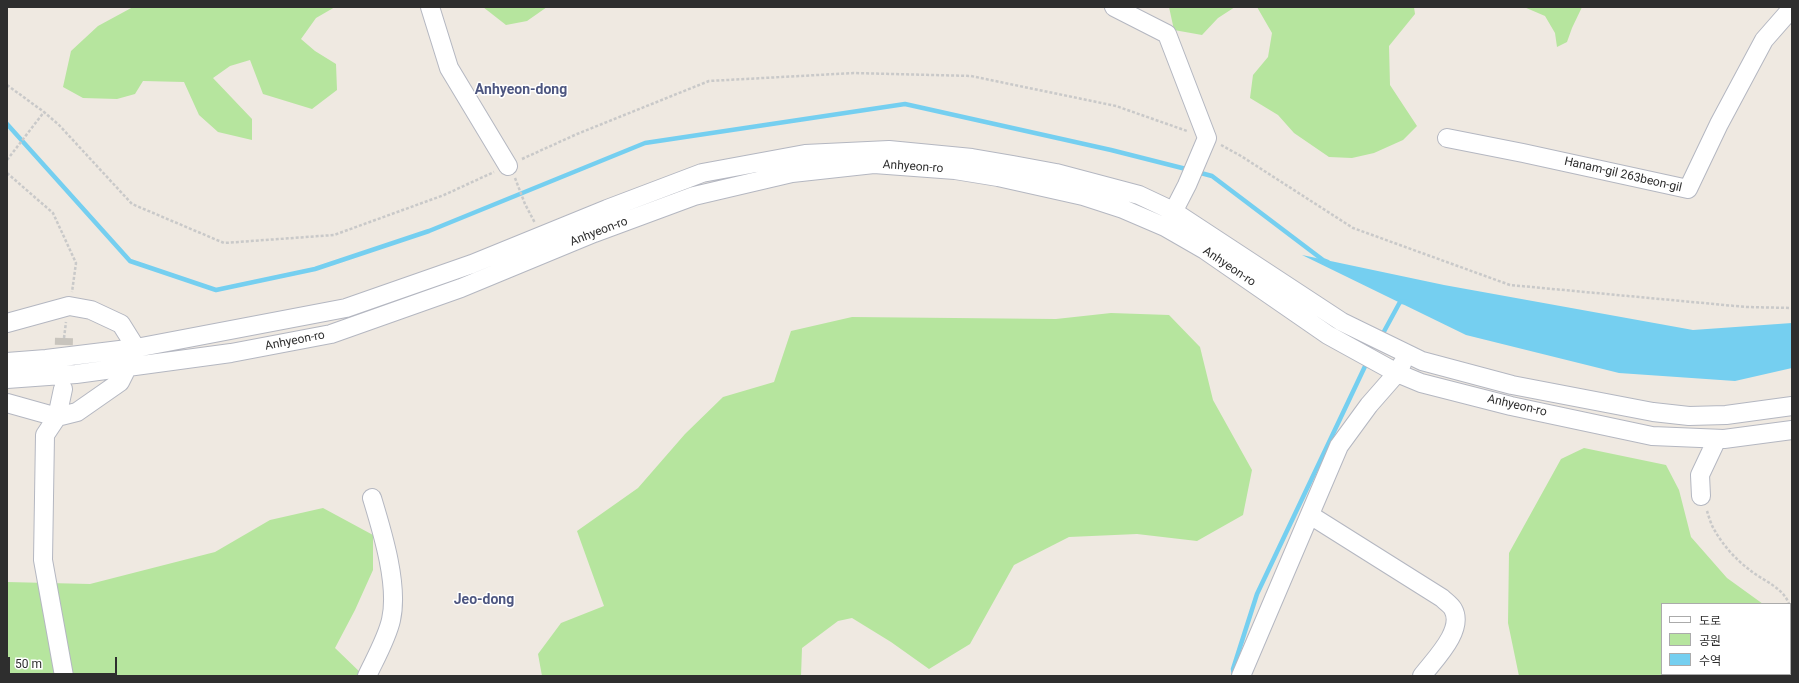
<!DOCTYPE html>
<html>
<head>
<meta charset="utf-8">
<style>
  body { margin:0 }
  #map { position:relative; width:1799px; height:683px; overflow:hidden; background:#efe9e1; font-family:Roboto,"Noto Sans KR",sans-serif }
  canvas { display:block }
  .frame { position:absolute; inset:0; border:8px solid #2e2e2e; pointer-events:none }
  .legend { position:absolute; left:1661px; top:603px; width:130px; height:72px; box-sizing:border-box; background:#fff; border:1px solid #ababab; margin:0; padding:5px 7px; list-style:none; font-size:12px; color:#2e2e2e }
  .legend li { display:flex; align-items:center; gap:8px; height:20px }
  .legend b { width:20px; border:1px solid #ababab }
  .scale { position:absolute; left:8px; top:657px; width:109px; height:18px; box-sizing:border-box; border:2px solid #2e2e2e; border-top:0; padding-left:5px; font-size:12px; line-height:14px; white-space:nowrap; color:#2e2e2e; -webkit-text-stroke:3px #fff; paint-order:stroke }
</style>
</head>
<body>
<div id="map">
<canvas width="1799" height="683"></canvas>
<div class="frame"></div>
<ul class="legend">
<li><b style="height:5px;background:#fff"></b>도로</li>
<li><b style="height:11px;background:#b6e59e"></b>공원</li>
<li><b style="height:11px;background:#75cff0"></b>수역</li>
</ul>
<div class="scale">50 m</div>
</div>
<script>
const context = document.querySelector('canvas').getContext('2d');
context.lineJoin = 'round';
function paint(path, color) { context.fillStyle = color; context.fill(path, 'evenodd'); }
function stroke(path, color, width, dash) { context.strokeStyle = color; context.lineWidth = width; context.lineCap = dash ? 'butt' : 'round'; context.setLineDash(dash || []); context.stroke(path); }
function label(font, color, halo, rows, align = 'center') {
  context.font = font + ' Roboto,sans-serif'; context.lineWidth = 3; context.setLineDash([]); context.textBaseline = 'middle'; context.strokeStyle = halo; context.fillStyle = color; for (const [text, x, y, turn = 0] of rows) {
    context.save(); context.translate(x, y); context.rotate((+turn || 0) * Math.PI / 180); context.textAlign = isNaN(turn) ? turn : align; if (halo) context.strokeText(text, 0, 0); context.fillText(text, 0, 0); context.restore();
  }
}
const green = new Path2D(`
  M133,7H335L316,18L301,39L315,51L336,64L337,90L312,109L263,94L250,60L230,66L213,78L252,119V140L218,132L199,115L184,82L143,81L135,94L117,99L83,98L63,87L71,51L98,26Z
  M483,7H547L527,21L506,25Z
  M1169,7H1235L1218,18L1202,35L1174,30Z
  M1257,7H1414L1415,14L1389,46L1390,85L1417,126L1403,140L1374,153L1352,158L1329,157L1294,133L1278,115L1250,98L1253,75L1268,57L1272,33Z
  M1524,7H1582L1572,28L1567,42L1557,47L1555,33L1545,16Z
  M1111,313L1169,315L1200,347L1213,400L1252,470L1243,515L1197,541L1137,534L1069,537L1014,565L970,644L929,669L891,642L852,618L838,621L802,648L801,676H542L538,654L561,623L604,606L577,531L638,488L685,434L723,397L774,382L791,331L852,317L1056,319Z
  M1584,448L1666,465L1679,490L1691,537L1727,578L1763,604H1662V674H1776V676H1519L1508,623L1509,553L1561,459Z
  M323,508L373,535V570L355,610L335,648L364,676H11L7,673V582L90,584L215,552L270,520Z`);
const water = new Path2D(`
  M1302,255L1444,285L1693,330L1792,323V368L1735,381L1619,373L1466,335Z`);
const stream = new Path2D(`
  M7,124L130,261L216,290L315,269L429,231L645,143L905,104L1111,150L1190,170
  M1197,172L1212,176L1323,260L1328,262
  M1381,337L1400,302H1406
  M1234,676L1233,669L1257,594L1368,360`);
const minorTunnel = new Path2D(`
  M63,372L64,338`);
const path = new Path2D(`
  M7,85L44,112L59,125L132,204L224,243L334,235L444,195L494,172
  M1221,145L1241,156L1353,228L1510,285L1746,307L1792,308
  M522,159L577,134L709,81L854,73L971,76L1116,106L1187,131
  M7,160L44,112
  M7,173L53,213L76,263L72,292
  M515,178L525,204L535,223
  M64,338L66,322
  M1707,511C1709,517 1711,525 1715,531C1723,545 1737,561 1750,570C1763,581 1783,587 1789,604
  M1790,606L1792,612
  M1790,676L1792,661`);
const minor = new Path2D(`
  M430,7L449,68L508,166
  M1114,7L1167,34L1207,138L1187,185L1168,222
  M1447,138L1523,153L1688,189L1719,124L1764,40L1792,8
  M7,323L69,306L91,310L121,324L136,348
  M7,362L46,359L136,348L346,308L472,264L607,209L702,173L805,154L889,150L972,158L1013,165L1056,173L1139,195L1173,211L1342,322L1422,361L1512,385L1653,412L1689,416L1726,415L1792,406
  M7,379L76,374L231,353L331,334L461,288L594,233L694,196L792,173L874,164L955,170L998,177L1083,196L1123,209L1165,227L1205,250L1328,335L1397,373L1421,383L1511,406L1652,436L1724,439L1792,430
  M63,389L57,417L45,435L43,560L64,676
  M7,403L57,417L77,412L120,382L128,366
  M1701,496L1700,475L1717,439
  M1310,515L1442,598C1445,601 1451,605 1453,609C1465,630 1434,660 1422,676
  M367,676C375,659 387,638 391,620C399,585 382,531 372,498
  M1241,676L1339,446L1369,405L1397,373L1402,364`);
const streetNames = [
  ["Anhyeon-ro",913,167,4],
  ["Hanam-gil 263beon-gil",1623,175,13],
  ["Anhyeon-ro",599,232,-21],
  ["Anhyeon-ro",1229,267,34],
  ["Anhyeon-ro",295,341,-11],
  ["Anhyeon-ro",1517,406,13]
];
const quarterNames = [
  ["Anhyeon-dong",521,90],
  ["Jeo-dong",484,600]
];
paint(green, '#b6e59e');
paint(water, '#75cff0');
stroke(stream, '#75cff0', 4.5);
stroke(minorTunnel, '#c8c4bd', 18, [18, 9]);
stroke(minor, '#b4b7c1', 20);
stroke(path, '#c9c9c9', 2.5, [3, 2]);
stroke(minor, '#fff', 18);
label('12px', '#2e2e2e', '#fff', streetNames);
label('bold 14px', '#4d5680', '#fff', quarterNames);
</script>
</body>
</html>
